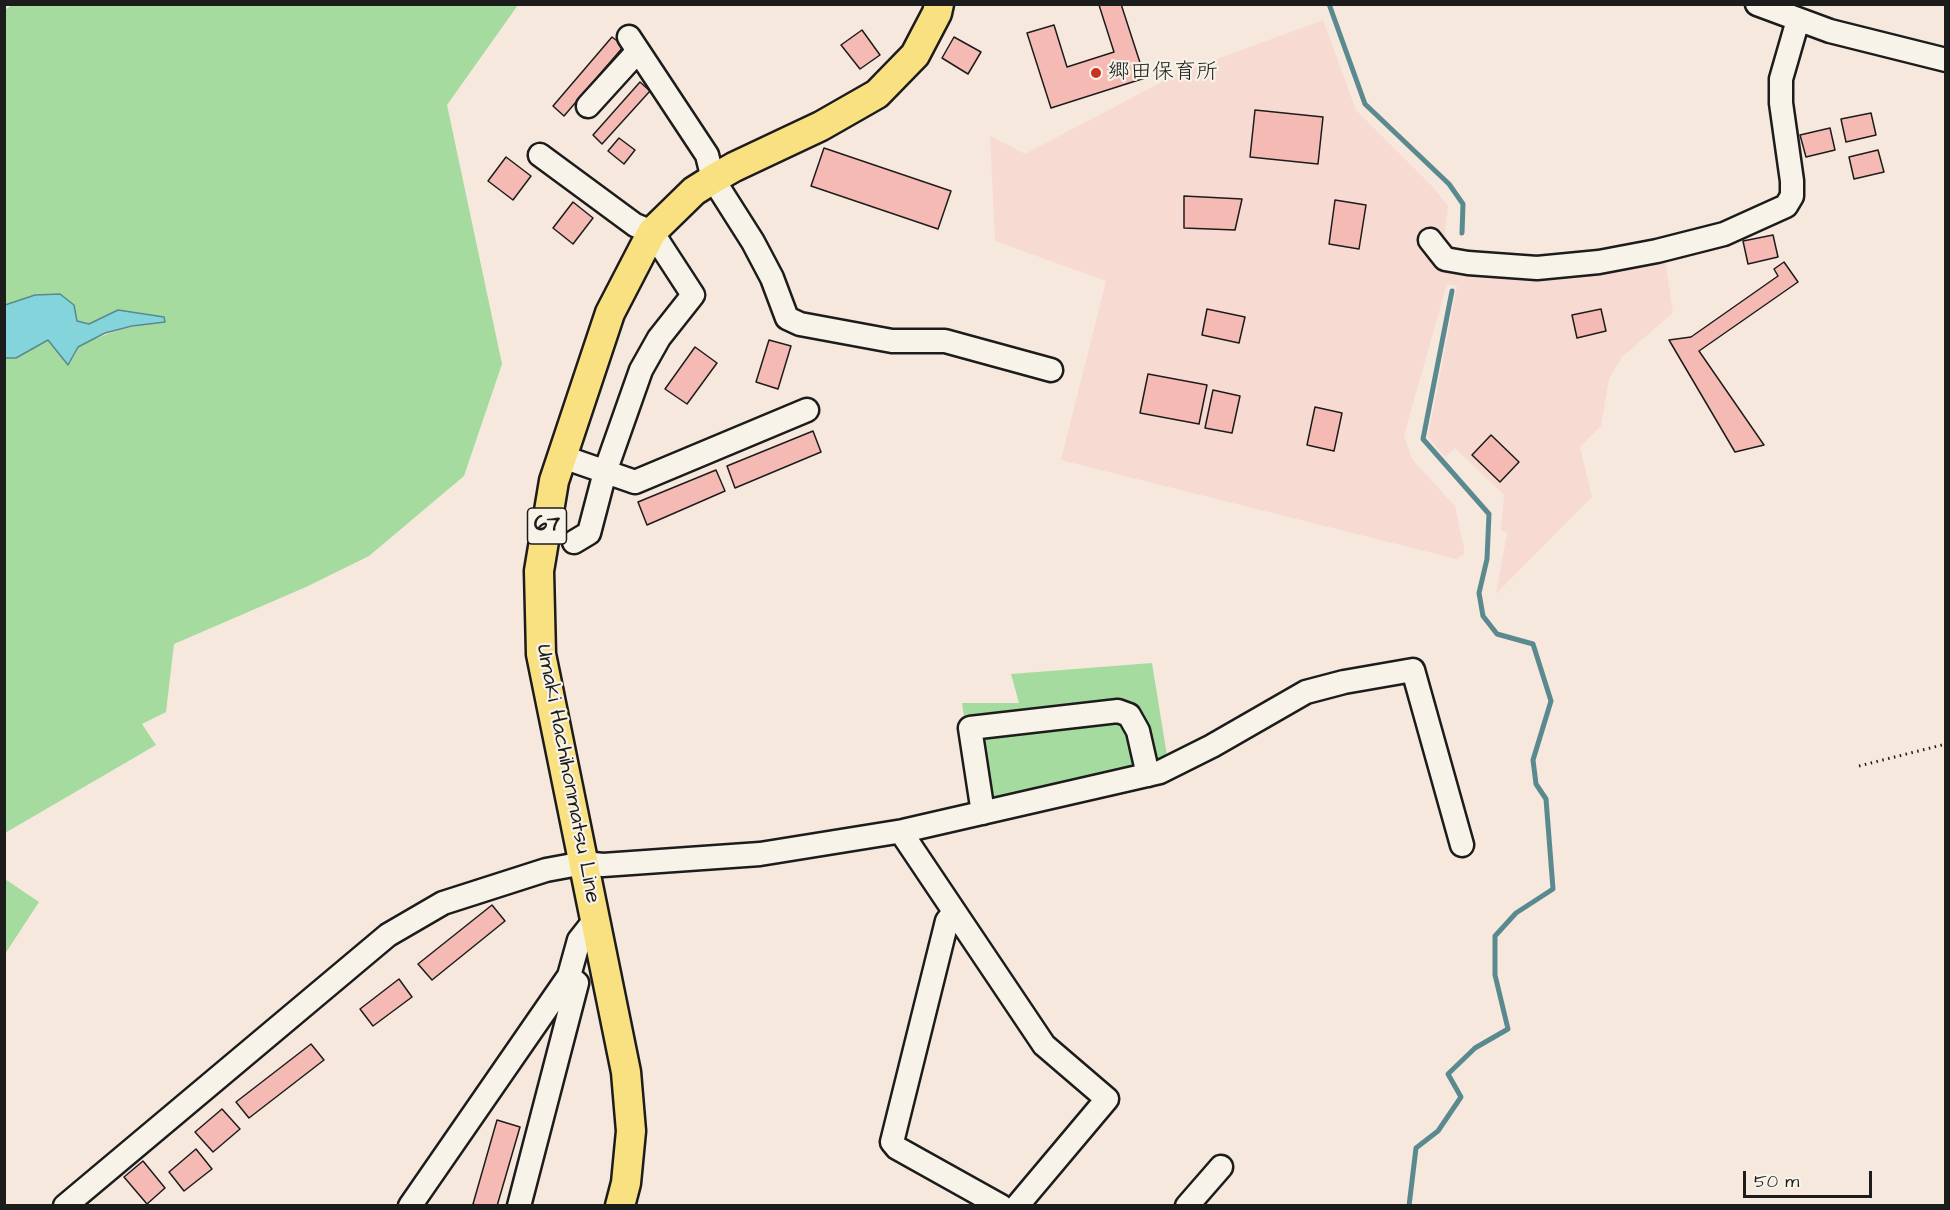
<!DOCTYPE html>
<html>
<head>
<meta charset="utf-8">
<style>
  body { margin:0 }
  #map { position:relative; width:1950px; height:1210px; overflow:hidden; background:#f7e8de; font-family:"Architects Daughter",sans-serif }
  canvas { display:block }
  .frame { position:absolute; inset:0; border:6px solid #1c1c1c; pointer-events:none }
  .scale { position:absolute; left:1743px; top:1171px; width:129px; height:27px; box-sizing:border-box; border:3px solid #1c1c1c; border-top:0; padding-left:8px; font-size:18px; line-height:21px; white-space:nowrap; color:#1c1c1c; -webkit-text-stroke:4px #f7f3e8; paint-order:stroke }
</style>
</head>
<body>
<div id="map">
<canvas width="1950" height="1210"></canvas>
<div class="frame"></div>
<div class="scale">50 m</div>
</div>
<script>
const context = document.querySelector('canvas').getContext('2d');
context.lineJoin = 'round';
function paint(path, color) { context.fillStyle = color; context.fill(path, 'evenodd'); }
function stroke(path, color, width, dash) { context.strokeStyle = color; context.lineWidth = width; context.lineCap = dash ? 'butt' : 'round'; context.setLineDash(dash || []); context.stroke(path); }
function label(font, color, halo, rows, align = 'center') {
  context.font = font + ' "Architects Daughter","Klee One",sans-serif'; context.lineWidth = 4.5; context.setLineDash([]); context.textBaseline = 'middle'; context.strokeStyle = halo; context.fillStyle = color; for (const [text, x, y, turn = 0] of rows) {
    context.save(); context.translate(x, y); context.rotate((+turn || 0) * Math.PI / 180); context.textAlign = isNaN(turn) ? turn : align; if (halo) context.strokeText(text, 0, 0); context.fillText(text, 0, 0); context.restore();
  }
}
const built = new Path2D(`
  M1323,20L1356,110L1431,185L1448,206L1444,241L1449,249L1523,255L1569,254L1658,239L1666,266L1673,313L1622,357L1609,379L1601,426L1580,447L1592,497L1496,594L1507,533L1501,530L1504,495L1455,448L1445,457L1428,437L1457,286L1447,284L1404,435L1412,459L1455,506L1465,553L1457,559L1061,460L1106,281L995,241L990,136L1025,154L1177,74Z`);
const green = new Path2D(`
  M13,4L518,5L447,105L502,364L464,476L369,556L306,587L174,644L166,712L142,724L156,745L5,833V358H16L48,340L78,347C110,331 128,326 164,322L118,310L89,324L77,321L74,305L35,295L5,305V10Z
  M1152,663L1168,762L977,808L962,703H1019L1011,674Z
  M5,879L39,902L5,954Z`);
const water = new Path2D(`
  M60,294L74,305L77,321L89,324L118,310L164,317L165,322L132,326L105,333L78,347L68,365L48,340L16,358H5V305L35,295Z`);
const stream = new Path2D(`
  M1329,4L1365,104L1449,184L1463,204L1462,233
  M1409,1206L1416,1148L1438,1131L1461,1097L1448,1074L1475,1048L1508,1029L1495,975V936L1516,913L1553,889L1546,799L1536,784L1533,760L1551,701L1533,644L1497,634L1483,616L1479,593L1487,559L1489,514L1423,439L1452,291`);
const building = new Path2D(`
  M1121,4L1145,78L1051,108L1027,33L1054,25L1067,67L1114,52L1099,5Z
  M862,30L880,55L860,69L841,45Z
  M612,37L624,46L564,116L553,106Z
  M954,37L981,52L968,74L942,58Z
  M640,82L650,91L602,144L593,135Z
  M1255,110L1323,117L1318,164L1250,157Z
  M1871,113L1876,135L1846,142L1841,119Z
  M1830,128L1835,150L1806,157L1800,135Z
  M619,138L635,150L624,164L608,151Z
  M824,148L951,191L938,229L811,186Z
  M1878,150L1884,172L1854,179L1849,157Z
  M506,157L531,176L513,200L488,181Z
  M1184,196L1242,199L1235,230L1184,228Z
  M1335,200L1366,205L1359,249L1329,244Z
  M573,202L593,218L573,244L553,228Z
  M1773,235L1778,257L1748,264L1743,241Z
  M1784,262L1798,282L1699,351L1764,445L1735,452L1669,340L1691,337L1778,276L1774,269Z
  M1207,309L1245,317L1239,343L1202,335Z
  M1601,309L1606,331L1577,338L1572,315Z
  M769,340L791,346L778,389L756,382Z
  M695,347L717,363L687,404L665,389Z
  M1148,374L1207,385L1199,424L1140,413Z
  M1213,390L1240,396L1232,433L1205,428Z
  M1315,407L1342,413L1334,451L1307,445Z
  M813,431L821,452L735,488L727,466Z
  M1491,435L1519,462L1500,482L1472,455Z
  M716,470L725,491L647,525L638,502Z
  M492,905L505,921L432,980L418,964Z
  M399,979L412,997L373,1026L360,1009Z
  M311,1044L324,1060L249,1118L236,1102Z
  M222,1109L240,1129L213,1152L195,1132Z
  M497,1120L520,1127L497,1206H478L473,1204Z
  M196,1149L212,1169L184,1191L169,1172Z
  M143,1161L165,1188L147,1204L124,1177Z`);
const path = new Path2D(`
  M1859,766L1946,744`);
const minor = new Path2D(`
  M1757,4L1830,31L1946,60
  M629,37L707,155L713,179L753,242L772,278L787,318L800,324L892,341H945L1051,370
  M588,106L638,51
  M540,155L635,225L652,232L693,295L659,338L641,370L605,472L589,533L574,542
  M1430,240L1445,259L1468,263L1537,268L1599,262L1657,251L1724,234L1786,206L1792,196V181L1781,103V79L1798,20
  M563,457L635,482L807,410
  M983,813L970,728L1118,711L1129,715L1138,731L1148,775
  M903,831L905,838L1044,1045L1107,1099L1017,1206
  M954,912L947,921L892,1142L897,1148L1001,1206
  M65,1206L388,935L443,903L546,870L584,863L603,865L760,854L903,831L1160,772L1212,746L1306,692L1344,682L1413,670L1462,845
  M410,1206L569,976L579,940L594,921
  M519,1206L577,983L569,976
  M1187,1206L1221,1167`);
const major = new Path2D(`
  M620,1206L626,1183L631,1131L626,1072L541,654L539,571L554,481L610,313L652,232L694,191L713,179L734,167L821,126L877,94L915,55L937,13L939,4`);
const markers = [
  [1096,73,6,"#c8321e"]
];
const shields = [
  [547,526,39]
];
const shieldNames = [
  ["67",547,526]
];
const poiNames = [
  ["郷田保育所",1108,73]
];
const streetNames = [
  ["Umaki Hachihonmatsu Line",567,774,79]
];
paint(built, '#f7dad1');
paint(green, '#a5db9f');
paint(water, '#83d4db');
stroke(water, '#5a8a8f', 1.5);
stroke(stream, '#5a8a8f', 5);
paint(building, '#f6bab4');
stroke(building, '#1c1c1c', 1.5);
stroke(minor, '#1c1c1c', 27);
stroke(major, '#1c1c1c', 33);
stroke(path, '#1c1c1c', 3, [1.5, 4.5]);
stroke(minor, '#f7f3e8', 22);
stroke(major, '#f9e181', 28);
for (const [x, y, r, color] of markers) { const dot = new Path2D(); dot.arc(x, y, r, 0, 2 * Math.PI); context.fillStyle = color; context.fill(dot); stroke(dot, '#f7f3e8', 2); }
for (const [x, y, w] of shields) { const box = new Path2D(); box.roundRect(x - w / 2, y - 18, w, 36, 4.5); context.fillStyle = '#f7f3e8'; context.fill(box); stroke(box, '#1c1c1c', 1.5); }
label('bold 21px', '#1c1c1c', null, shieldNames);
label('22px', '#1c1c1c', '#f7f3e8', poiNames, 'left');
label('22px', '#1c1c1c', '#f7f3e8', streetNames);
</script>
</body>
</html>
